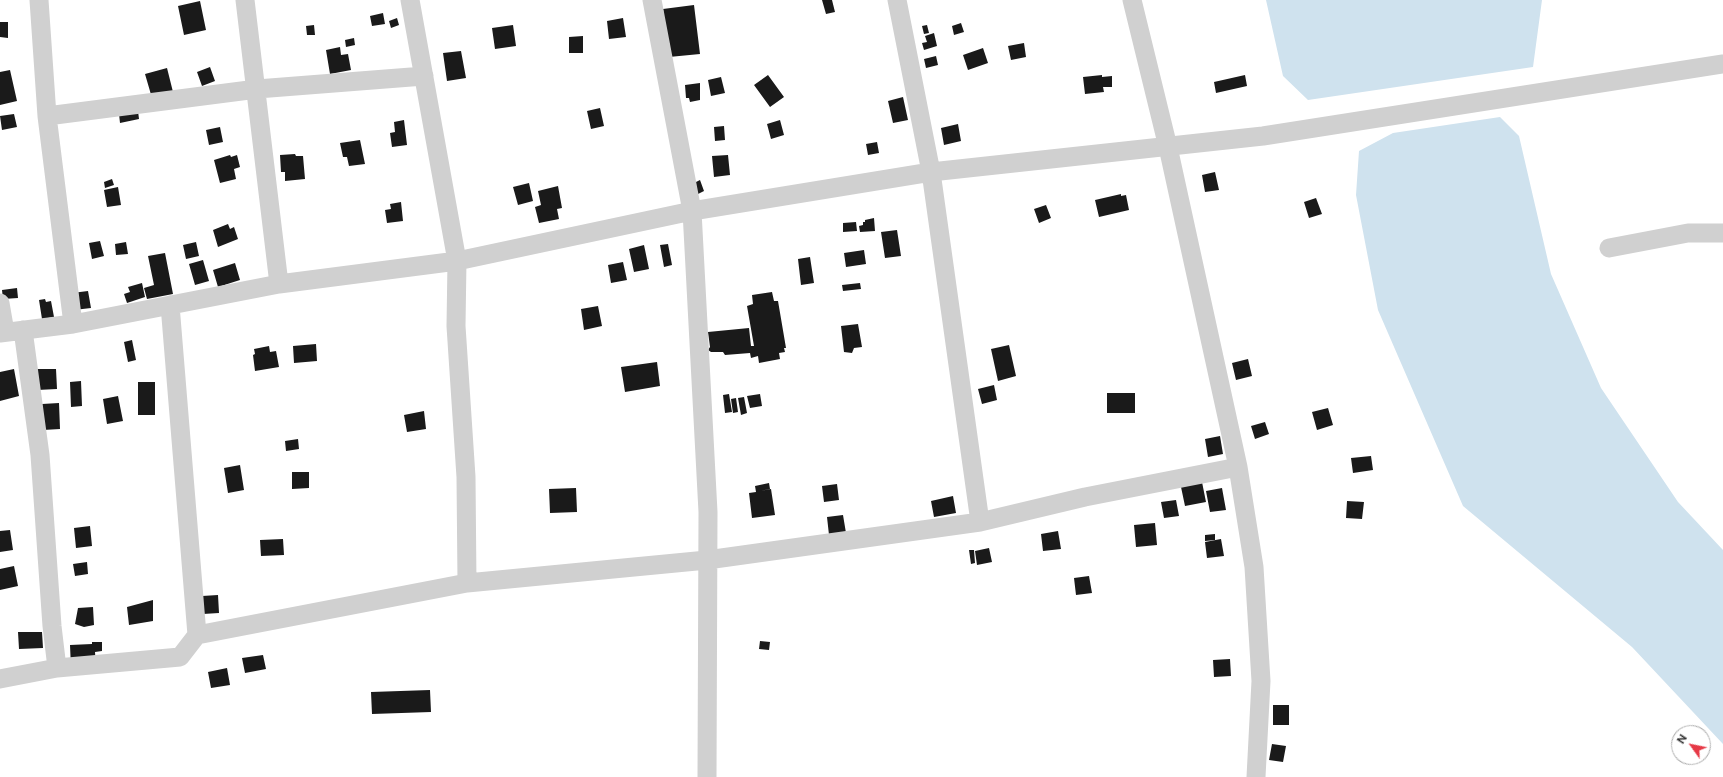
<!DOCTYPE html>
<html>
<head>
<meta charset="utf-8">
<style>
  body { margin:0 }
  #map { position:relative; width:1723px; height:777px; overflow:hidden; background:#fff; font-family:"Public Sans",sans-serif }
  canvas { display:block }
  .north { position:absolute; left:1671px; top:725px; width:40px; height:40px; box-sizing:border-box; background:#fff; border:1px solid #adadad; border-radius:50%; rotate:303deg; font-size:11px; font-weight:700; line-height:16px; text-align:center; color:#333 }
  .north::after { content:''; display:block; margin:auto; width:14px; height:18px; background:#e63946; clip-path:polygon(50% 0,100% 100%,50% 72%,0 100%) }
</style>
</head>
<body>
<div id="map">
<canvas width="1723" height="777"></canvas>
<div class="north">N</div>
</div>
<script>
const context = document.querySelector('canvas').getContext('2d');
context.lineJoin = 'round';
function paint(path, color) { context.fillStyle = color; context.fill(path, 'evenodd'); }
function stroke(path, color, width, dash) { context.strokeStyle = color; context.lineWidth = width; context.lineCap = dash ? 'butt' : 'round'; context.setLineDash(dash || []); context.stroke(path); }
const water = new Path2D(`
  M1266,0H1542L1533,67L1308,100L1283,76Z
  M1500,117L1519,136L1551,274L1601,388L1678,502L1723,550V744L1632,647L1463,506L1378,310L1356,195L1359,151L1393,133Z`);
const building = new Path2D(`
  M822,0H832L835,12L826,14Z
  M200,1L206,30L184,35L178,6Z
  M694,5L700,54L669,57L663,9Z
  M383,13L385,24L372,26L370,16Z
  M397,18L399,25L391,28L389,21Z
  M623,18L626,37L609,39L607,21Z
  M0,22H8V38L0,37Z
  M961,23L964,32L954,35L952,26Z
  M314,25L315,35H307L306,26Z
  M513,25L516,46L495,49L492,28Z
  M927,25L929,33L924,34L922,26Z
  M934,33L937,46L924,50L922,43L927,42L925,36Z
  M583,36V53H569V37Z
  M354,38L355,45L346,47L345,40Z
  M1024,43L1026,57L1011,60L1008,46Z
  M340,47L341,55L348,54L351,70L330,74L326,50Z
  M983,48L988,63L968,70L963,55Z
  M461,51L466,78L447,81L443,53Z
  M936,56L938,65L926,68L924,59Z
  M210,67L215,81L202,86L197,72Z
  M167,68L173,92L152,98L145,74Z
  M10,70L17,101L0,105V72Z
  M768,75L784,97L770,107L754,85Z
  M1102,75V77L1112,76V87H1103L1104,92L1085,94L1083,77Z
  M1245,75L1247,86L1216,93L1214,82Z
  M721,77L725,93L711,96L708,80Z
  M700,83V100L690,102L689,98H686L685,85Z
  M903,97L908,120L893,123L888,101Z
  M600,108L604,126L591,129L587,111Z
  M138,111L139,119L120,123L119,114Z
  M14,114L17,127L2,130L0,116Z
  M404,120L407,145L392,147L390,133L395,132L394,122Z
  M780,120L784,135L771,139L767,124Z
  M958,124L961,141L944,145L941,128Z
  M724,126L725,140L715,141L714,127Z
  M220,127L223,142L209,145L206,130Z
  M360,140L365,164L349,166L347,157H343L340,143Z
  M877,142L879,153L868,155L866,144Z
  M295,154L296,156H303L305,179L285,181V172H281L280,155Z
  M230,155L231,157L237,155L240,167L234,169L236,179L220,183L214,160Z
  M728,155L730,175L714,177L712,156Z
  M1215,172L1219,190L1205,192L1202,175Z
  M112,179L114,185L105,188L104,182Z
  M700,180L704,191L696,195L692,184Z
  M529,183L533,201L518,205L513,187Z
  M558,186L562,208L557,209L559,219L539,223L535,207L541,205L538,191Z
  M118,187L121,205L107,207L104,190Z
  M1121,194V196L1126,195L1129,210L1099,217L1095,200Z
  M1316,198L1322,214L1309,218L1304,202Z
  M401,202L403,221L387,223L385,210L391,209L390,204Z
  M1046,205L1051,218L1039,223L1034,209Z
  M874,218L875,231L860,232L859,226L863,225V222H865V220Z
  M856,222L857,231L843,232V223Z
  M228,224L230,229L234,227L238,239L218,247L213,230Z
  M897,230L901,256L885,258L881,232Z
  M100,241L104,256L92,259L89,243Z
  M126,242L128,254L116,255L115,244Z
  M196,242L199,256L186,259L183,245Z
  M668,244L672,265L664,267L660,245Z
  M644,245L649,269L634,272L629,249Z
  M864,250L866,264L846,267L844,253Z
  M165,253L173,294L147,299L144,288L154,285L148,256Z
  M810,257L814,283L801,285L798,259Z
  M203,260L209,281L195,285L189,264Z
  M623,262L627,280L611,283L608,265Z
  M235,263L240,280L218,287L213,270Z
  M142,283L145,297L127,303L124,294L130,292L128,287Z
  M860,283L861,289L843,291L842,285Z
  M17,288L18,298L3,299L2,290Z
  M88,291L91,308L74,310L72,293Z
  M772,292L774,301H778L786,348H784L785,352L779,353L780,359L759,363L758,356L751,358L750,353L725,355L723,352H711L708,350L710,347L708,332L749,328L751,346H754L747,306L753,304L752,295Z
  M45,299L46,302L51,301L54,317L42,319L39,300Z
  M598,306L602,326L584,330L581,309Z
  M858,324L862,347L854,348L852,353L844,352L841,326Z
  M132,340L136,360L128,362L124,342Z
  M316,344L317,361L294,363L293,346Z
  M1009,345L1016,376L998,381L991,349Z
  M269,346L270,352L276,351L279,367L255,371L253,355L255,354L254,349Z
  M1248,359L1252,376L1236,380L1232,363Z
  M657,362L660,386L625,392L621,367Z
  M14,369L19,396L0,401V372Z
  M37,369H56L57,389L37,390Z
  M81,381L82,406L71,407L70,382Z
  M138,382H155V415H138Z
  M994,385L997,400L982,404L978,389Z
  M1107,393H1135V413H1107Z
  M729,394L732,412L725,413L723,395Z
  M760,394L762,406L750,408L747,396Z
  M118,396L123,421L107,424L103,399Z
  M744,397L747,413L741,415L738,398Z
  M736,398L738,412L733,413L731,399Z
  M59,403L60,429L43,430L42,404Z
  M1328,408L1333,425L1317,430L1312,412Z
  M424,411L426,429L407,432L404,415Z
  M1265,422L1269,434L1255,439L1251,426Z
  M1220,436L1223,454L1208,457L1205,439Z
  M298,439L299,449L286,451L285,441Z
  M1371,456L1373,470L1353,473L1351,458Z
  M240,465L244,490L228,493L224,468Z
  M292,472H309V488L292,489Z
  M1202,482L1206,502L1185,506L1181,487Z
  M769,483L770,489L760,491L771,489L775,515L752,518L749,493L756,492L755,486Z
  M837,484L839,500L824,502L822,486Z
  M576,488L577,512L550,513L549,489Z
  M1222,488L1226,510L1210,512L1206,491Z
  M953,496L956,513L934,517L931,501Z
  M1176,500L1179,516L1164,518L1161,502Z
  M1347,501L1364,502L1362,519L1346,518Z
  M843,515L846,533L829,535L827,517Z
  M1155,523L1157,545L1136,547L1134,525Z
  M90,526L92,546L76,548L74,528Z
  M10,530L13,550L0,552V531Z
  M1058,531L1061,549L1043,551L1041,534Z
  M1215,534V540L1205,541V535Z
  M283,539L284,555L261,556L260,540Z
  M1221,539L1224,556L1207,558L1205,542Z
  M989,548L992,562L977,565L975,551Z
  M969,550H974L975,563L971,564Z
  M87,562L88,574L75,576L73,564Z
  M14,566L18,586L0,590V569Z
  M1089,576L1092,593L1076,595L1074,578Z
  M218,595L219,613L203,614L202,596Z
  M153,600V621L129,625L127,607Z
  M93,607L94,625L84,627L75,624L78,608Z
  M18,632H42L43,648L19,649Z
  M760,641L770,642L769,650L759,649Z
  M92,642H102V651L95,652L96,667L71,668L70,645L92,644Z
  M263,655L266,669L245,673L242,658Z
  M1230,659L1231,676L1214,677L1213,660Z
  M227,668L230,685L211,688L208,672Z
  M430,690L431,712L372,714L371,692Z
  M1273,705H1289V725H1273Z
  M1272,744L1286,746L1283,762L1269,760Z`);
const minor = new Path2D(`
  M39,0L47,116L73,324
  M245,0L279,284
  M652,0L692,211L708,512L707,777
  M897,0L931,172L980,522
  M1132,0L1168,147L1238,467L1254,567L1261,681L1256,777
  M47,116L257,89L424,76
  M1609,248L1688,233H1723
  M0,303L5,332
  M170,305L197,635
  M23,330L40,455L52,626L57,668
  M0,333L73,324L279,284L457,261L692,211L931,172L1263,136L1723,64
  M467,583L707,560L980,522L1085,497L1238,467
  M0,679L57,668L180,657L197,635L467,583L466,477L456,326L457,261L410,0`);
paint(water, '#cfe2ee');
paint(building, '#1a1a1a');
stroke(minor, '#d0d0d0', 19);
</script>
</body>
</html>
